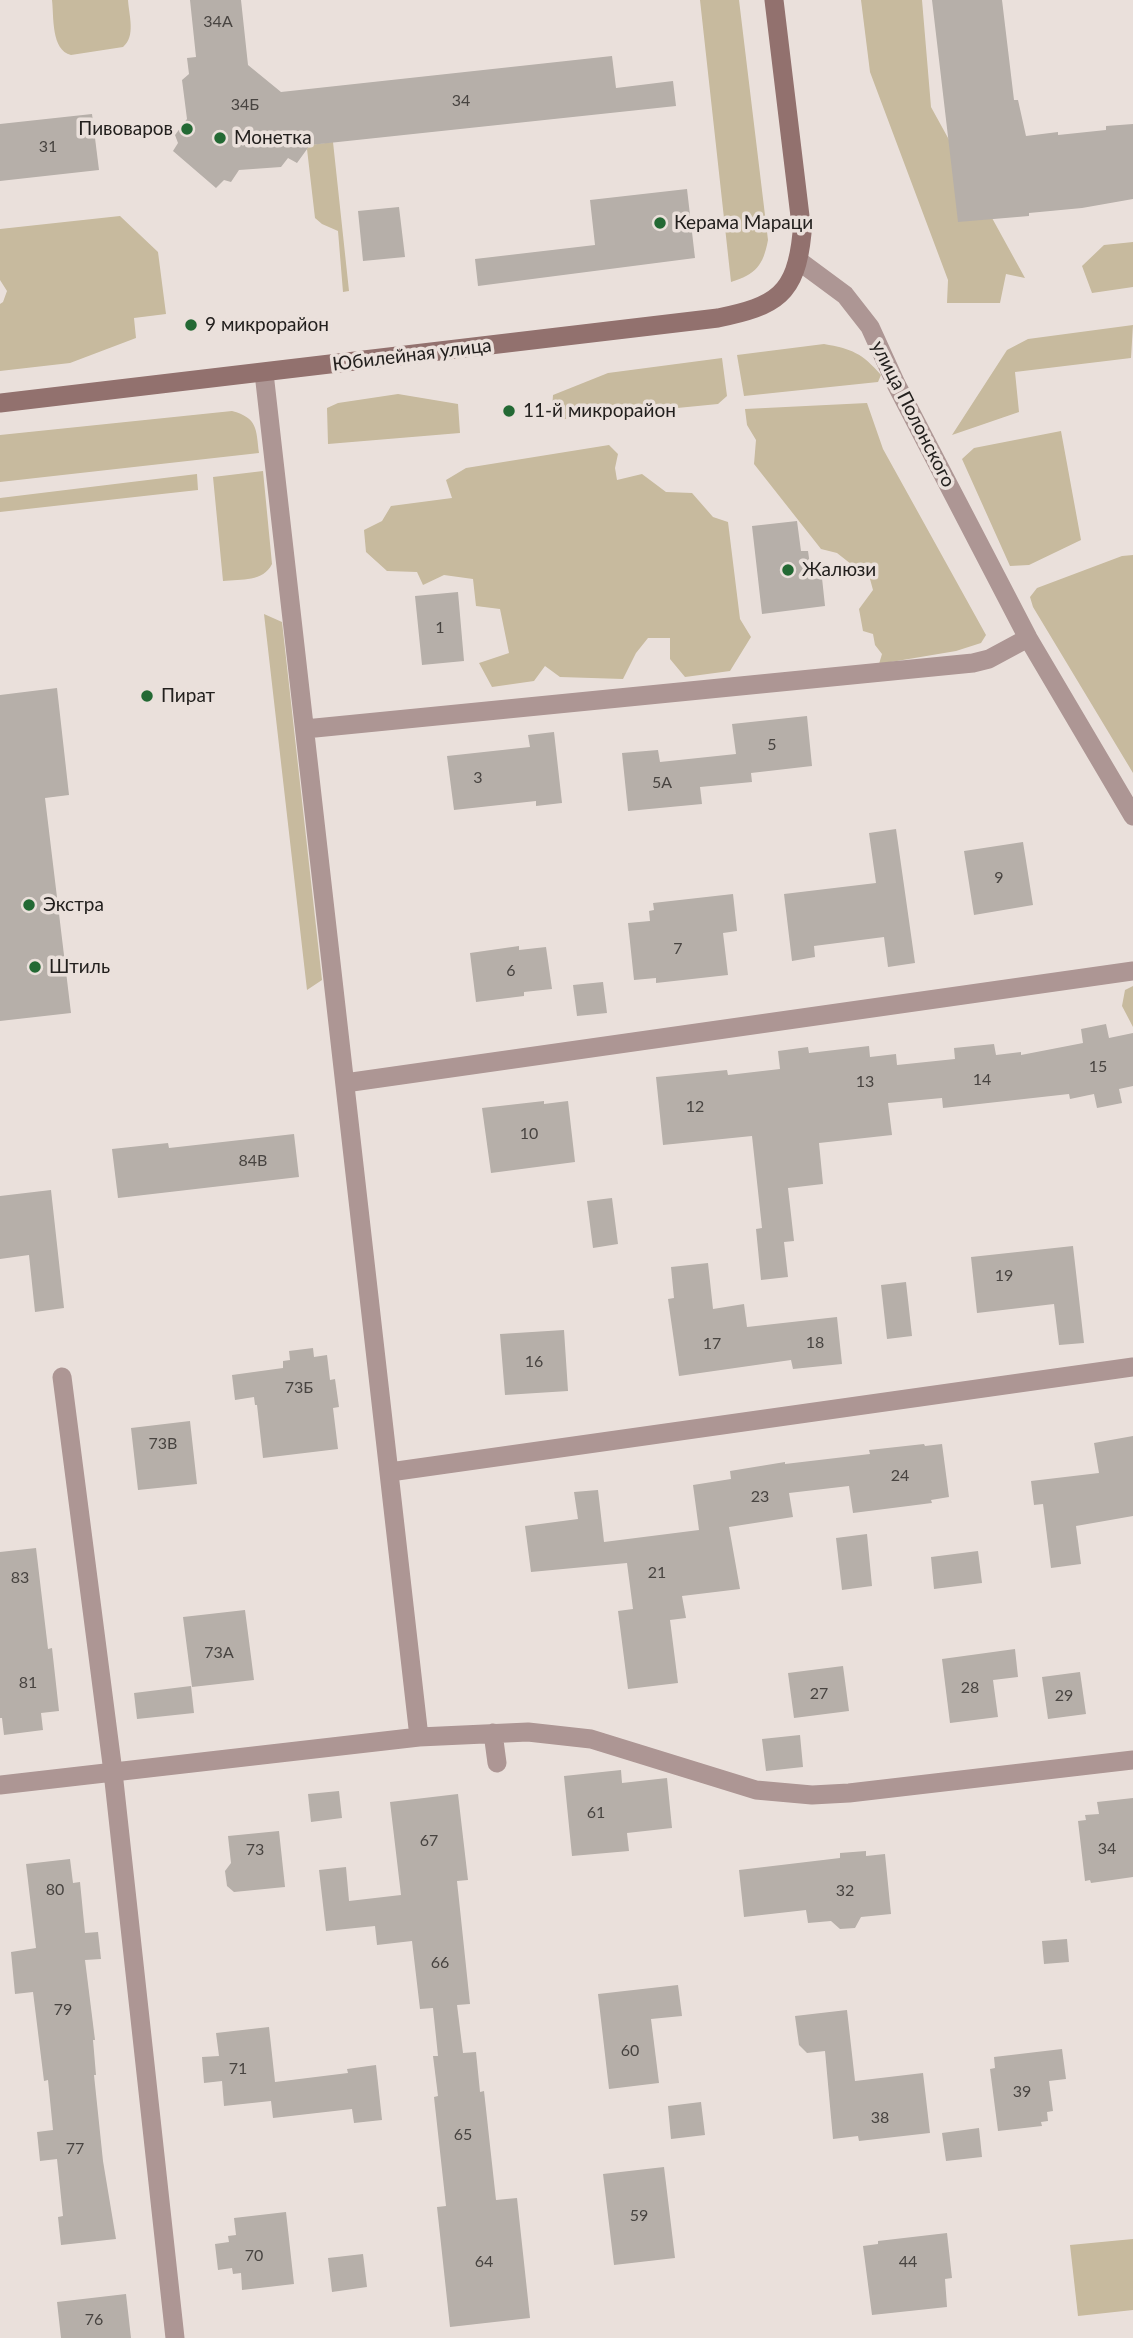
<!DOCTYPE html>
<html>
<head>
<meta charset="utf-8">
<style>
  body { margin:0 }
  canvas { display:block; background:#eae0db }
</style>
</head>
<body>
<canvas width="1133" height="2338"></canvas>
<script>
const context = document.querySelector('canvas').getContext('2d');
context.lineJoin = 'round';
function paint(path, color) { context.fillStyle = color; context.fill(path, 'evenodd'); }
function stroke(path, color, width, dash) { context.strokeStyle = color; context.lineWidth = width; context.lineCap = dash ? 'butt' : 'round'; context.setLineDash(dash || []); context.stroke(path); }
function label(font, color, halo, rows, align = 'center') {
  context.font = font + ' Lato,sans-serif'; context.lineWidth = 7; context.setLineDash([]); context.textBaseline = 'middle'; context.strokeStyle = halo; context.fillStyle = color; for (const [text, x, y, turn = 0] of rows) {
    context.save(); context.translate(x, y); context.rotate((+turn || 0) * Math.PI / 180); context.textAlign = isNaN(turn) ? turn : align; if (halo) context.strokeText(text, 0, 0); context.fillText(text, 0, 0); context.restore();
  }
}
const green = new Path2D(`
  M52,0H128C129,16 136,36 123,47L71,55C51,50 54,17 52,0Z
  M700,0H739L768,240C763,266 756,274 731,282Z
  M861,0H922L931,107L1025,278L1006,274L1000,303H947L948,280L870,72Z
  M333,142L349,291L343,292L338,231L322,224L315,218L307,149L310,145Z
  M120,216L158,252L166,314L134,318L136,338L70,363L0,371V304L3,302L7,291L0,280V229Z
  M1133,242V287L1092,293L1082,266L1104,245Z
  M1133,325L1131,358L1015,372L1019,412L952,435L1007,350L1028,339Z
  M824,344C852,349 862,353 881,375L878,382L744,396L737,355Z
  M722,358L727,396L718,404L555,420L552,410L553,395L608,373Z
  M398,394L458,404L460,433L328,444L327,408L338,403Z
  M867,403L883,449L986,635L981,643L956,651L879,664L882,654L875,645L873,634L863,631L859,609L873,590L870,579L837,553L821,549L754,464L756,440L747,425L745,409Z
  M232,411C258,418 256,429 259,453L0,482V435Z
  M1061,431L1081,540L1029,565L1010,566L962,459L974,448Z
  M609,445L618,454L615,468L617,480L642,474L666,492L692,493L713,517L728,522L740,619L751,637L730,671L685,677L670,659V638H648L636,653L623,679L560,677L545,666L534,681L492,687L479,663L509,653L500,609L476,606L473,579L444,575L423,585L417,572L387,571L366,552L364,530L382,521L391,506L452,498L446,480L466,468Z
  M263,471L272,564C263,582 242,579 223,581L213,477Z
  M197,474L198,490L0,512V498Z
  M1133,555V773L1033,607L1030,597L1037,588L1122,556Z
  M264,614L282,622L322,980L307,990Z
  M1133,986V1027L1122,1006L1125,990Z
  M1133,2239V2310L1078,2316L1070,2245Z`);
const building = new Path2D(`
  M190,0H241L248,65L281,92L612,56L616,88L673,81L676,106L310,145L297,163L288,158L281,167L239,170L231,182L224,180L216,188L173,151L178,143L175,135L187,119L182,80L189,74L187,58L196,57Z
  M932,0H1002L1014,100H1018L1026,136L1058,132V135L1106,130V126L1133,124V199L1082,208L1029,213V216L958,222Z
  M92,114L99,170L0,181V124Z
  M687,189L695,258L478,286L475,259L595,245L590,200Z
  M399,207L405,257L363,261L358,211Z
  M797,521L801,551H808L812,579L822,578L825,606L762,614L752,526Z
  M458,592L464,661L422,665L415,596Z
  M57,688L69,795L45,798L71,1013L0,1021V695Z
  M807,716L812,766L751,773L752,782L700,787L702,804L628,811L622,753L658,750L660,762L736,754L732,724Z
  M554,732L562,803L536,806V801L454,810L447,756L530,747L528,735Z
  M896,829L915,963L888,967L884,937L814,946L815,957L792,961L784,894L876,883L869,833Z
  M1023,842L1033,905L974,915L964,851Z
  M733,894L737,931L723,933L728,975L656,983V978L634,980L628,923L650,921L649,911L654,910L653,903Z
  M519,946V950L546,947L552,989L524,992V996L476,1002L470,953Z
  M603,982L607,1013L577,1016L573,985Z
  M1106,1024L1109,1038L1133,1033V1086L1119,1089L1122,1103L1097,1108L1094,1094L1070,1099L1069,1094L943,1108L942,1098L888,1103L892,1135L819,1143L823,1184L788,1188L794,1241L784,1242L788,1277L761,1280L756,1229L762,1228L752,1136L663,1145L656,1077L727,1070L728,1075L780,1069L778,1051L808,1047L809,1053L869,1046L870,1057L896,1054L897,1065L955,1059L954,1048L994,1044L996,1055L1021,1052V1055L1083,1043L1081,1029Z
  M544,1101V1104L568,1101L575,1162L491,1173L482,1108Z
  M294,1134L299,1177L118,1198L112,1149L168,1143L169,1148Z
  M51,1190L64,1308L35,1312L29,1255L0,1259V1196Z
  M612,1198L618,1244L593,1248L587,1201Z
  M1073,1246L1084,1343L1059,1345L1054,1304L977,1313L971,1257Z
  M708,1263L713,1309L744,1304L747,1327L837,1317L842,1364L793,1369L791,1360L679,1376L668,1299L674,1298L671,1267Z
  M906,1282L912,1336L887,1339L881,1285Z
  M564,1330L568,1391L505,1395L500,1334Z
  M313,1348L314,1357L327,1355L330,1380L335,1379L339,1407L333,1408L338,1449L263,1458L257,1405H255L254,1397L235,1400L232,1375L283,1368V1361L290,1360L289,1351Z
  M190,1421L197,1484L138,1490L131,1428Z
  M1133,1436V1516L1076,1526L1081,1564L1051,1568L1043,1504L1034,1505L1031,1481L1099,1473L1094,1443Z
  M924,1444L925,1446L942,1444L949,1497L931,1500L932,1503L853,1513L849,1486L789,1493L793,1517L729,1527L740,1589L682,1596L686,1618L670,1620L678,1683L628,1689L618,1611L633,1609L627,1563L531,1572L525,1526L578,1519L574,1492L598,1490L604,1542L699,1530L693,1485L731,1479L730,1471L785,1462V1464L870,1454L869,1450Z
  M867,1534L872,1586L842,1590L836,1538Z
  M36,1548L48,1649L52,1648L59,1711L41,1713L43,1730L4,1735L2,1718H0V1552Z
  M978,1551L982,1583L934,1589L931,1557Z
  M245,1610L254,1680L192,1687L183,1617Z
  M1015,1649L1018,1677L993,1680L998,1717L950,1723L942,1659Z
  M843,1666L849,1711L794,1718L788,1673Z
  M1080,1672L1086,1714L1048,1719L1042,1677Z
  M191,1686L194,1713L137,1719L134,1693Z
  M800,1735L803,1767L766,1771L762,1739Z
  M621,1770L622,1783L667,1778L672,1828L627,1833L629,1851L572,1856L564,1776Z
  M339,1791L342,1818L311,1822L308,1794Z
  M458,1794L468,1880L457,1881L470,2004L457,2005L463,2053L476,2052L480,2092L484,2091L496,2200L517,2198L530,2318L450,2327L437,2207L446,2206L434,2097L438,2096L433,2056H438L433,2008L420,2009L412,1941L377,1945L375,1926L326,1931L319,1870L346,1867L349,1901L401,1895L390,1802Z
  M1133,1798V1877L1091,1883L1090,1880L1085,1881L1078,1821L1086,1820L1085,1815L1099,1814L1097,1802Z
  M279,1831L285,1887L234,1892L227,1886L225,1871L231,1863L228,1836Z
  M866,1851V1856L885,1854L891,1914L861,1917L855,1928L840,1929L831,1921L808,1923L806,1910L744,1917L739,1870L840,1858V1853Z
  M70,1859L73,1883L80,1882L85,1933L98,1932L101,1959L85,1960L95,2040H93L96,2075H94L103,2161L116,2239L61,2245L58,2217L63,2216L57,2159L40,2161L37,2132L53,2130L48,2080L44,2081L33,1992L15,1994L11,1952L36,1948L26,1864Z
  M1067,1939L1069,1962L1044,1964L1042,1941Z
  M678,1985L682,2016L651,2019L659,2083L609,2089L598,1994Z
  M847,2010L855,2081L923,2073L930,2133L859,2141L858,2136L833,2139L825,2051L807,2053L799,2045L795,2016Z
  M269,2027L275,2082L348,2073L347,2069L376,2065L382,2120L354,2123L352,2109L273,2118L271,2101L224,2106L222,2081L204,2083L202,2057L219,2056L216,2033Z
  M1062,2049L1066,2079L1049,2081L1053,2111L1047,2112L1048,2121L1041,2122L1042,2126L998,2131L990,2069L995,2068L994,2057Z
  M701,2102L705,2135L671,2139L668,2106Z
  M979,2128L982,2157L946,2161L942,2133Z
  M664,2167L675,2258L614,2265L603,2174Z
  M286,2212L294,2284L242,2290L241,2273L233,2274L232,2268L218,2270L215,2244L229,2242L228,2236L236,2235L234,2218Z
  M947,2233L952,2278L945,2279L947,2307L872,2315L863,2246L878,2244V2241Z
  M363,2254L367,2287L332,2292L328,2258Z
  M126,2294L131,2338H61L57,2302Z`);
const minor = new Path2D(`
  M799,261L845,295L870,327L896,384L1028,638L1133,816
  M264,373L419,1737
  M305,729L973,663L989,659L1028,638
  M345,1083L1133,971
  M62,1377L113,1772L175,2338
  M390,1472L1133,1367
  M493,1733L497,1763
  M0,1785L419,1737L528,1732L591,1739L756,1790L812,1795L849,1793L1133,1760`);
const secondary = new Path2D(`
  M0,403L718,318C776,306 796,295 802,233L774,0`);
const markers = [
  [187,129,7,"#236934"],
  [220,138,7,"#236934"],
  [660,223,7,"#236934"],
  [191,325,7,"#236934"],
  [509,411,7,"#236934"],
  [788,570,7,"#236934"],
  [147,696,7,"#236934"],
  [29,905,7,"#236934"],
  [35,967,7,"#236934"]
];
const numberNames = [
  ["34А",218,22],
  ["34",461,101],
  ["34Б",245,105],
  ["31",48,147],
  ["1",440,628],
  ["5",772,745],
  ["3",478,778],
  ["5А",662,783],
  ["9",999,878],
  ["7",678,949],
  ["6",511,971],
  ["15",1098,1067],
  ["14",982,1080],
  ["13",865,1082],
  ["12",695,1107],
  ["10",529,1134],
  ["84В",253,1161],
  ["19",1004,1276],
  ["18",815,1343],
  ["17",712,1344],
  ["16",534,1362],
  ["73Б",299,1388],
  ["73В",163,1444],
  ["24",900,1476],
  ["23",760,1497],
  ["21",657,1573],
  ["83",20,1578],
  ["73А",219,1653],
  ["81",28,1683],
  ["28",970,1688],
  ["27",819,1694],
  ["29",1064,1696],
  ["61",596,1813],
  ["67",429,1841],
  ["34",1107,1849],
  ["73",255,1850],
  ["80",55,1890],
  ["32",845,1891],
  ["66",440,1963],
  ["79",63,2010],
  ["60",630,2051],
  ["71",238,2069],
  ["39",1022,2092],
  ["38",880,2118],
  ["65",463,2135],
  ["77",75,2149],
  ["59",639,2216],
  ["70",254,2256],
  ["64",484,2262],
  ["44",908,2262],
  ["76",94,2320]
];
const poiNames = [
  ["Пивоваров",173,129,"right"],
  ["Монетка",234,138],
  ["Керама Мараци",674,223],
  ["9 микрорайон",205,325],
  ["11-й микрорайон",523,411],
  ["Жалюзи",802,570],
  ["Пират",161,696],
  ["Экстра",43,905],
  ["Штиль",49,967]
];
const streetNames = [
  ["Юбилейная улица",412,355,-7],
  ["улица Полонского",913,414,63]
];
paint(green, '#c7ba9e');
paint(building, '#b6afa9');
stroke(minor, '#ad9694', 19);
stroke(secondary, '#92716e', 19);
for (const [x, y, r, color] of markers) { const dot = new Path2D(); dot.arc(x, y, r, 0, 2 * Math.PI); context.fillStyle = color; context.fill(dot); stroke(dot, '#eae0db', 2.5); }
label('16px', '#484441', null, numberNames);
label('19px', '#23201e', '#eae0db', poiNames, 'left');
label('19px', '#23201e', '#eae0db', streetNames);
</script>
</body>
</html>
